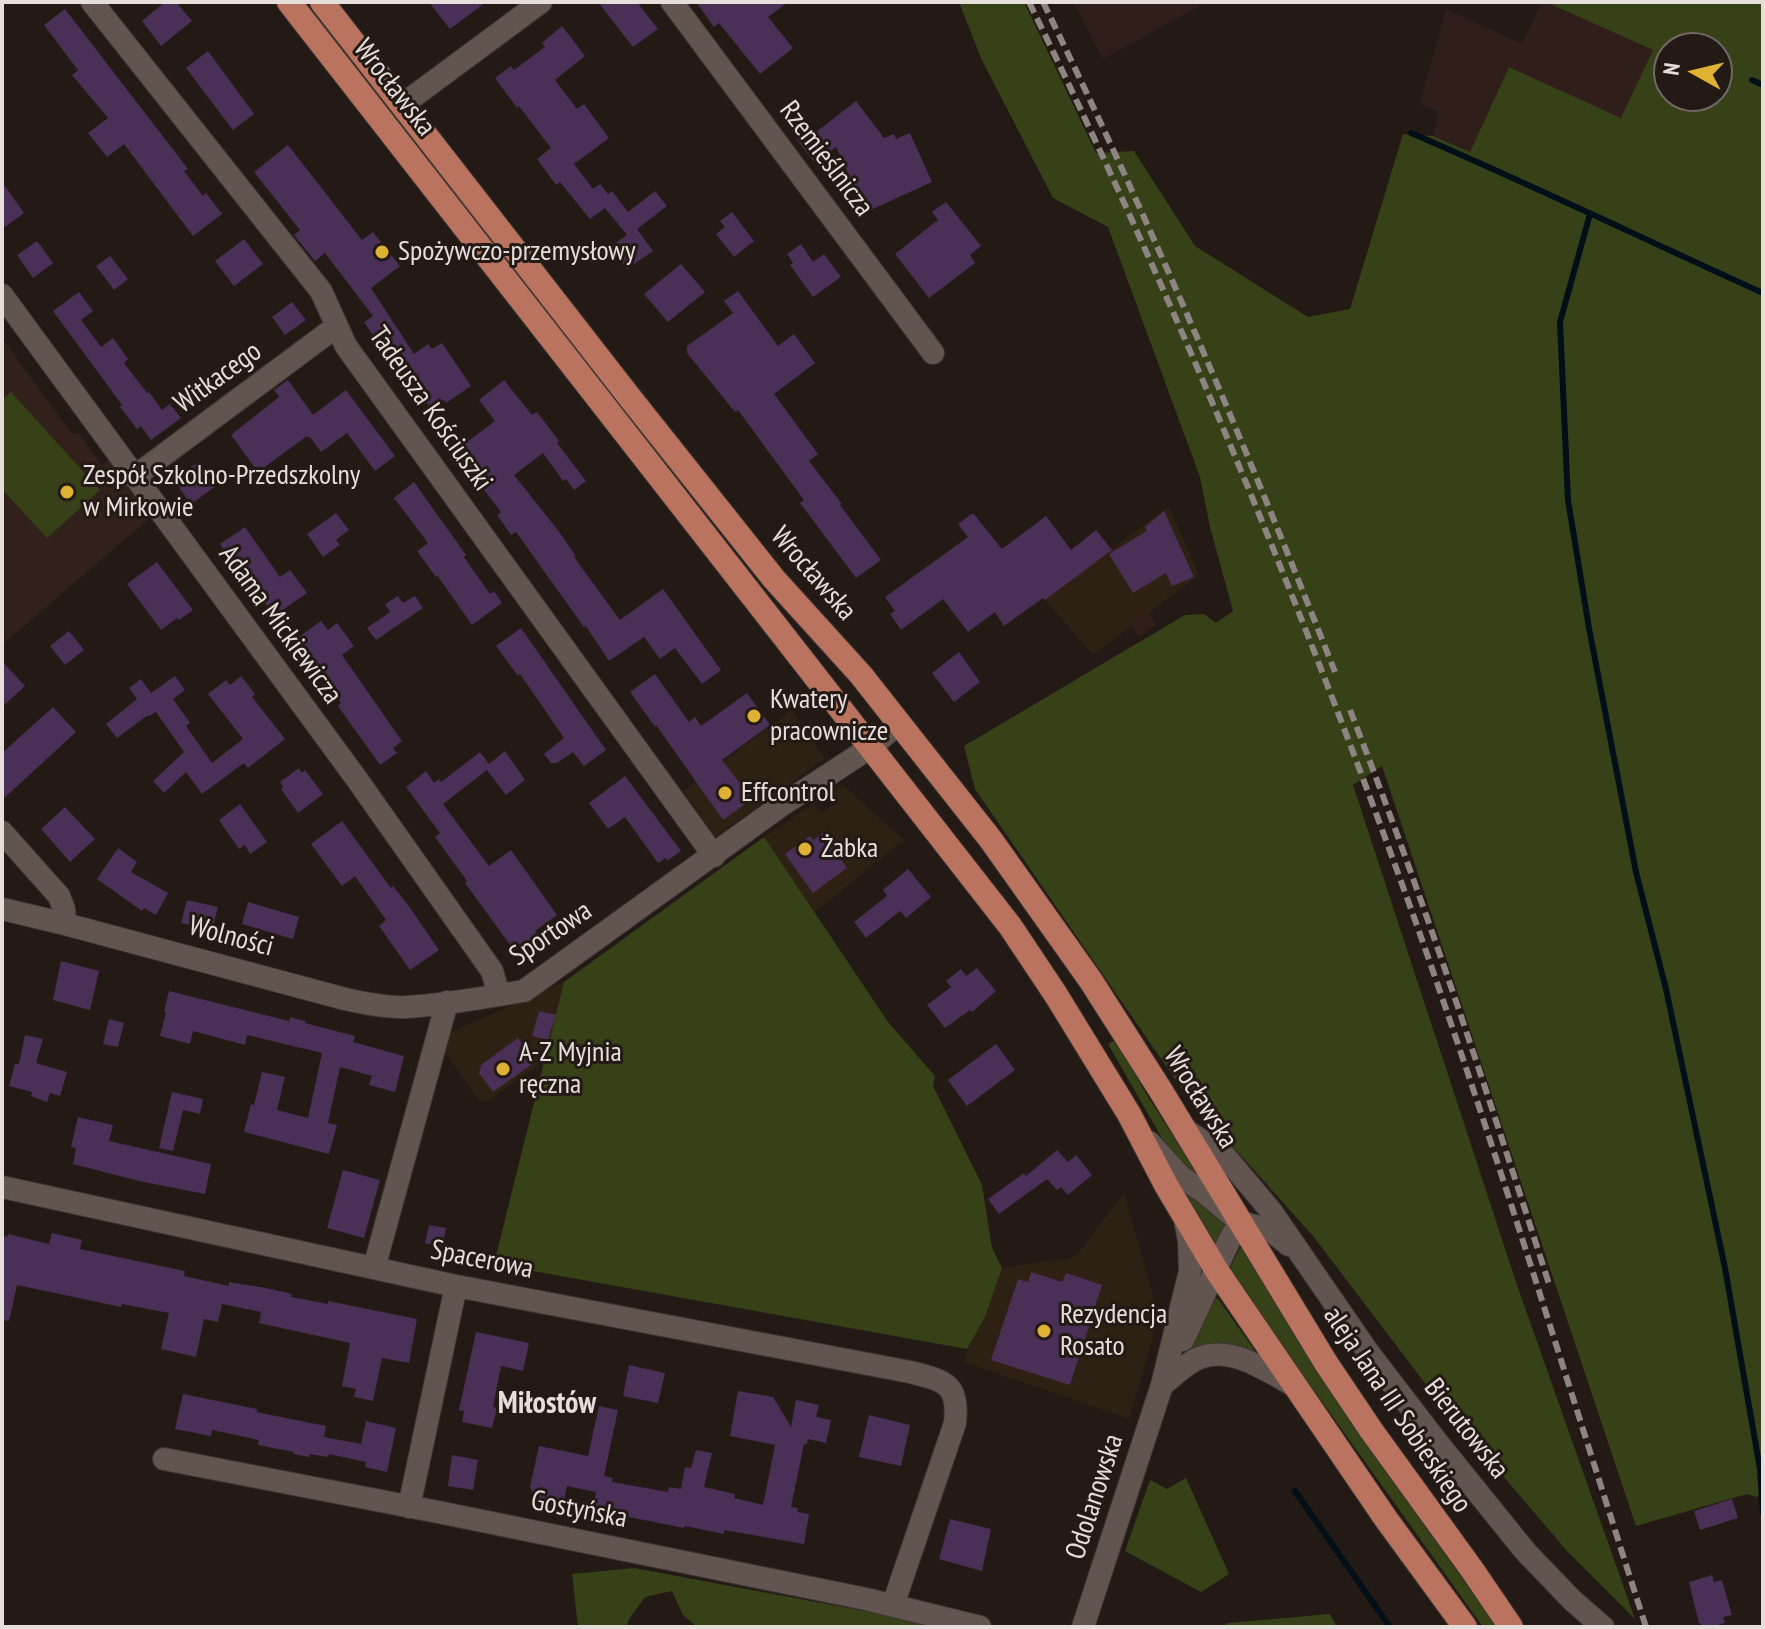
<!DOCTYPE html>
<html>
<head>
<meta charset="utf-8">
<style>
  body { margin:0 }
  #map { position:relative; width:1765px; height:1629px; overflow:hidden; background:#241a15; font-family:"PT Sans Narrow",sans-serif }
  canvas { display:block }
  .frame { position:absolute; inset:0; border:4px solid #e6dedb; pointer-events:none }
  .north { position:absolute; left:1653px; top:32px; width:80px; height:80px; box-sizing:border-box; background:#241a15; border:2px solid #726864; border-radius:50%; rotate:278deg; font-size:22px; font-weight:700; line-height:32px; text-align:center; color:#e6dedb }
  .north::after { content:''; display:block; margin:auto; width:28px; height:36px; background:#deb133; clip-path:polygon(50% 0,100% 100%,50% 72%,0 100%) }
</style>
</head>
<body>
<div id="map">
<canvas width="1765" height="1629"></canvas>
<div class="frame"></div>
<div class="north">N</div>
</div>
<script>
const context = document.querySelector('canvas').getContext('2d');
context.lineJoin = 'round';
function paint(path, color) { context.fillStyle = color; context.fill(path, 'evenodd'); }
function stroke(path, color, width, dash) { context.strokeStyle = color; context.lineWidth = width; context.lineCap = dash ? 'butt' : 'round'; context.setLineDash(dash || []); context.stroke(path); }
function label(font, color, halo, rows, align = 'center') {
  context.font = font + ' "PT Sans Narrow",sans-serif'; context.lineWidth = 6; context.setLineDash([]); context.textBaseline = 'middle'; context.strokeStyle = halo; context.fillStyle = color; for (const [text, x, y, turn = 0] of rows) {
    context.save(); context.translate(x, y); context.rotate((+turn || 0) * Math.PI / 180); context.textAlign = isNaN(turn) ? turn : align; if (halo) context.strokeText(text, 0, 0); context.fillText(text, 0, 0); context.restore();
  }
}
const commercial = new Path2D(`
  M1169,506L1199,575L1093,655L1045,600Z
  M792,710L825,759L715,837L683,791Z
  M842,784L904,840L815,912L764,837L814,803L821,813L839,802L832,793Z
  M564,982L544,1061L485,1103L478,1099L442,1048L449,1033Z
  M1124,1193L1159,1317L1129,1419L964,1362L968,1348L985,1317L1002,1268L1075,1257Z`);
const industrial = new Path2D(`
  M1073,2H1207L1103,59Z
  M1542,2H1546L1653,50L1621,118L1509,67L1470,152L1433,136L1439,112L1420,104L1446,9L1522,44Z
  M1148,612L1156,624L1139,637L1131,626Z`);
const built = new Path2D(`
  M2,338L72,434L79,433L102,466L109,460L150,518L2,645Z`);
const green = new Path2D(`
  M959,2H1024L1096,153L1134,151L1195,246L1308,317L1350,309L1403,134L1433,136L1470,152L1509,67L1621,118L1653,50L1546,2H1763V1493L1756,1497L1747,1494L1636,1526L1382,766L1353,785L1517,1285L1635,1619L1567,1551L1434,1395L1313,1236L1184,1092L975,789L964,746L1185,615L1204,614L1216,623L1233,611L1210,527L1200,477L1108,227L1053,198L981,58ZM1717,48V96H1669V48Z
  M11,392L100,490L47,538L2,489V400Z
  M764,837L888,1022L935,1076L933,1086L982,1185L992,1248L1002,1268L985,1317L967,1349L494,1264L564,982Z
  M1115,1040L1148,1097L1202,1181L1199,1182L1167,1147L1108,1044Z
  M1180,1189L1223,1218L1225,1229L1217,1247Z
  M1240,1248L1242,1249L1319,1374L1374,1455L1497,1627H1483L1253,1305L1230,1268Z
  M1216,1298L1219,1300L1255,1351L1224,1344L1212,1345L1189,1353L1190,1347L1212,1303Z
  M1186,1478L1229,1574L1201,1592L1125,1551L1150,1480L1167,1489Z
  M634,1568L945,1626L946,1627H775L773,1625L753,1627H697L683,1615L672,1591L645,1597L629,1619L627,1627H578L572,1574Z
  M1330,1614L1337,1627H1218L1229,1623Z`);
const stream = new Path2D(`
  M1752,80L1763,85
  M1411,133C1530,184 1646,240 1763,293
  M1590,214L1560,322L1568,500L1589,628L1636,872L1666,989L1725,1268L1760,1469L1763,1513
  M1295,1491L1390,1627`);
const building = new Path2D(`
  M165,2H176L192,21L161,46L142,21Z
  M429,2H486L450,29Z
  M598,2H637L658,29L633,47Z
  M696,2H788L768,17L793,48L760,74L719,23L714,27Z
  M65,9L188,169L184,171L203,196L206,193L222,214L193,236L124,144L107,157L88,133L108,118L72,75L78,70L44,25Z
  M562,26L585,56L555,80L577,109L584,104L609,138L574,164L593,189L600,184L608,194L612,191L628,212L655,191L667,206L637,229L653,251L627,269L610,247L627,235L605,208L590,219L560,182L556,185L537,159L551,148L519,106L517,108L495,78L511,66L514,70L545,47L542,43Z
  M208,51L254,114L233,130L186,68Z
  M856,101L884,138L894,134L896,139L910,133L932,182L866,212L836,147L815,163L796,139L811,128L815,133Z
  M288,145L362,240L373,232L400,266L371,288L414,354L428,344L432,349L442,343L471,386L446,403L444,400L431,409L417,389L412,392L364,322L373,316L325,253L315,261L294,235L300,230L254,172Z
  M2,182L24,213L2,229Z
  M946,202L981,246L970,255L975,263L929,298L895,254L938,220L932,212Z
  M732,212L754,241L734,257L716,234L725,227L720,221Z
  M244,239L263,264L234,286L215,261Z
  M37,241L53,263L33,278L17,255Z
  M801,244L813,262L824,254L841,277L813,297L790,265L793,263L787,254Z
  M110,256L128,279L114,290L96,266Z
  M681,264L705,292L668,322L644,294Z
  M738,291L778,346L794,334L815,363L774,394L818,454L809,461L842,504L840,505L881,560L856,578L800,503L804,500L738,410L735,412L687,353V346L733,313L724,301Z
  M79,292L93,311L81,320L101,347L113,338L128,359L124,363L147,393L149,392L162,410L170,404L181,418L151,440L141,426L137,429L120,407L122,405L53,311Z
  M292,302L306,320L285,335L272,317Z
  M288,380L313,415L346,390L395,456L375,471L347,433L321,452L310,437L309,438L307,436L258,472L231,435L279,397L274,390Z
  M504,380L532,415L537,412L559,441L557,443L586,481L574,490L566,479L563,481L543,453L514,475L557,529L576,556L574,557L620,620L663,589L721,670L702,684L675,648L660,659L644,637L609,661L586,626L584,627L516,532L511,535L497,515L501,512L468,469L464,472L451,454L495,421L479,400Z
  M198,462L216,486L191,504L173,479Z
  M414,482L466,555L464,557L490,594L494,591L502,603L472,625L437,575L436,577L417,551L428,543L394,498Z
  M1164,511L1194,577L1172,586L1166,573L1133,593L1109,554L1147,531L1145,527Z
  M336,513L349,530L336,540L340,545L323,557L307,534Z
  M973,513L1002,549L1046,516L1071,550L1096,530L1112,550L1045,600L1043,598L1004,626L995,612L968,632L943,599L901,630L890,614L895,611L885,597L968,537L958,524Z
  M245,527L280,577L290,570L307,593L274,616L265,603L268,600L249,572L243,576L220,544Z
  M157,562L193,610L179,620L177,618L161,630L127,584Z
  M398,596L403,603L415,596L423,608L376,640L367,628L390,612L385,604Z
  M321,621L328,630L337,623L354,646L342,655L402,741L393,748L397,753L380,765L338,706L341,703L316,668L313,670L292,642Z
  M521,628L606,750L584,766L573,752L557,763H551L544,754L564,738L520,674L518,676L496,646Z
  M69,631L84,650L65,665L50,646Z
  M959,652L980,682L954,702L932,673Z
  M2,661L25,686L2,707Z
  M655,674L689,722L695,717L701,726L747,693L770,725L722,760L752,799L723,820L656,725L655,727L630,692Z
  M175,676L185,690L173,699L190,723L186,726L212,763L243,739L208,694L226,680L230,685L241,676L255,694L252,697L285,739L248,768L244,763L202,794L186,772L164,793L153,781L184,752L156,712L149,716L148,715L117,738L106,724L137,699L129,688L141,679L151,693Z
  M53,707L76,732L2,800V753Z
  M505,751L525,780L506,795L487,770L443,804L489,866L511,850L557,915L535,931L544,943L526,955L516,942L511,946L465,883L467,881L435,837L440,833L406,787L426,771L434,783L439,779L441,782L480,752L489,764Z
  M299,768L302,773L305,770L323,794L298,813L281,789L283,787L280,782Z
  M625,776L681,851L667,861L666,858L658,863L625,817L608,829L589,803Z
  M240,804L267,842L250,854L245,845L239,849L219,820Z
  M65,807L95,839L70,862L41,829Z
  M342,821L391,888L393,886L408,905L439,950L410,970L379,926L386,920L355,876L342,886L311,844Z
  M823,833L847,868L813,893L785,854L810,836L813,840Z
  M118,848L137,862L131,872L168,893L156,915L144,908L142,911L97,879Z
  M908,869L931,897L906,918L900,911L866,938L854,922L887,896L883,890Z
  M187,900L218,907L212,930L181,923Z
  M248,902L299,917L293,939L242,924Z
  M61,961L99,971L90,1010L53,1000Z
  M977,968L996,991L972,1012L970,1010L945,1028L927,1005L951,987L946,981L961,969L966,976Z
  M169,991L289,1021L290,1017L305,1021V1023L355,1036L353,1042L404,1056L395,1092L369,1085L372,1076L340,1067L328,1123L337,1125L329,1154L244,1132L251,1104L254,1105L262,1072L285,1077L277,1110L308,1118L322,1053L247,1035L245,1045L193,1031L190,1044L160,1036L166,1013L164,1012Z
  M539,1011L556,1015L548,1040L532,1036Z
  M109,1019L124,1023L118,1047L103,1044Z
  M25,1035L43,1039L36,1063L67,1072L60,1096L50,1093L47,1102L31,1096L32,1092L9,1086L15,1064H19Z
  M518,1038L535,1062L493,1092L479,1073L481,1065Z
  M996,1044L1015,1070L967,1106L948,1080Z
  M172,1092L203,1099L200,1114L183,1110L173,1151L159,1148Z
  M78,1117L113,1125L109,1141L211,1164L205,1194L139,1181L73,1164L76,1148L71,1147Z
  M1057,1150L1068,1162L1076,1155L1092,1175L1068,1195L1061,1187L1057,1190L1047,1179L999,1214L988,1199L1024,1173L1026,1176Z
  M343,1170L380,1180L364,1238L327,1228Z
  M429,1225L446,1228L442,1247L425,1243Z
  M52,1233L82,1240L80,1249L185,1271L184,1276L229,1286V1282L266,1288L292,1294L291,1297L328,1304V1301L417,1319L409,1363L382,1358L373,1401L354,1397L356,1389L342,1386L350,1343L259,1323L261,1312L222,1304L218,1322L204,1319L196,1357L161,1349L169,1313L122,1304L121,1307L17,1285L9,1321L2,1320V1236L7,1237L8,1234L49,1244Z
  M1031,1272L1062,1282L1066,1273L1102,1285L1070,1385L991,1360L1018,1279L1028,1282Z
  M476,1332L529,1343L523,1371L501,1366L493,1407L497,1408L492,1428L462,1422L464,1411L459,1410Z
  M629,1365L665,1373L658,1403L623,1396Z
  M738,1391L773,1397L791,1427L796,1400L819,1405L816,1417L831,1420L826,1443L808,1439L807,1444H804L791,1507L798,1508L797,1512L809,1514L804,1544L724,1530V1534L685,1526L684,1528L614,1514V1511L593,1507L596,1492L567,1486L563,1506L536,1500L530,1487L539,1446L588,1456L599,1406L618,1410L604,1476L613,1478L612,1482L668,1492L669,1487L681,1489L685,1467L691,1468L696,1450L712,1453L704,1487L735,1494L734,1498L763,1505L775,1445L730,1436Z
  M183,1394L257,1409V1412L276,1416L326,1426L324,1437L361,1444L366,1421L396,1428L387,1472L365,1467L366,1462L329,1454L328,1457L310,1454L309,1457L293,1454L294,1452L258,1445L259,1440L212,1430L211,1436L175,1429Z
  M869,1415L910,1425L901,1466L859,1457Z
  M452,1455L478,1460L473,1490L448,1486Z
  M1732,1499L1738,1518L1700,1530L1694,1511Z
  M950,1519L991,1529L982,1571L939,1559Z
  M1712,1575L1714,1582L1722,1580L1732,1615L1723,1617L1725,1623L1711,1627H1702L1701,1623L1699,1624L1689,1582Z`);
const minor = new Path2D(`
  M92,2L321,291L346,346L714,856
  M672,2L933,353
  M402,105L541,2
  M2,295L356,778L492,971L499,995
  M134,477L337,326
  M2,832L59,896L64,909L65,924
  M2,909L65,924L345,999C365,1003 386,1008 407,1007C446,1005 485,997 524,991L779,807L871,747L899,723
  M1184,1129L1224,1155L1271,1211L1368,1352L1437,1442L1525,1551L1572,1600L1603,1627
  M1149,1142L1180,1176L1205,1193L1240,1222L1270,1230L1289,1245
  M2,1187L456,1286L910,1372C945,1381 959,1383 955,1423L893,1605
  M374,1268L447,1002
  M1183,1340L1230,1239L1240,1222
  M1162,1385C1174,1376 1186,1363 1199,1358C1231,1345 1267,1371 1295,1386
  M164,1459L438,1512L866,1599L980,1627
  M409,1507L456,1286
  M1083,1627L1162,1385L1190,1271L1189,1241L1185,1220`);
const major = new Path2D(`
  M289,2L1010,926L1056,995L1129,1114L1166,1185L1217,1271L1386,1519L1465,1627
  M322,2L631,399L774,579L861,675L991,840L1091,981L1161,1091L1326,1363L1371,1430L1473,1571L1511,1627`);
const rail = new Path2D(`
  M1029,2C1175,300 1303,608 1415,920C1498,1154 1570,1391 1646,1627
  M1043,2C1150,221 1246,446 1335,672
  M1350,710C1424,899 1487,1091 1549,1284`);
const markers = [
  [382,252,8,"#deb133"],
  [67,492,8,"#deb133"],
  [754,716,8,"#deb133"],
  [725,793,8,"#deb133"],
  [805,849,8,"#deb133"],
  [503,1069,8,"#deb133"],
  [1044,1331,8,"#deb133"]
];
const streetNames = [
  ["Wrocławska",394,88,52],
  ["Rzemieślnicza",826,159,53],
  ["Witkacego",218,378,-36],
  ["Tadeusza Kościuszki",430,409,55],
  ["Wrocławska",813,574,49],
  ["Adama Mickiewicza",280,625,54],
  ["Sportowa",551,934,-34],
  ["Wolności",231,937,15],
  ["Wrocławska",1200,1098,58],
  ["Spacerowa",482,1260,11],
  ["aleja Jana III Sobieskiego",1397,1410,56],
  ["Bierutowska",1466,1429,52],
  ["Odolanowska",1095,1497,-72],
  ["Gostyńska",579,1510,11]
];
const poiNames = [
  ["Spożywczo-przemysłowy",398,252],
  ["Zespół Szkolno-Przedszkolny",83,476],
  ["w Mirkowie",83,508],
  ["Kwatery",770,700],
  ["pracownicze",770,732],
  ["Effcontrol",741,793],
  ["Żabka",821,849],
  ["A-Z Myjnia",519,1053],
  ["ręczna",519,1085],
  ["Rezydencja",1060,1315],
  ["Rosato",1060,1347]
];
const neighbourhoodNames = [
  ["Miłostów",547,1404]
];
paint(commercial, '#2d2113');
paint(industrial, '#301e1a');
paint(built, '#31211a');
paint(green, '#364118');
stroke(stream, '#020f18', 6);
paint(building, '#4a2f56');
stroke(minor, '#3d3533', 24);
stroke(major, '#3d3533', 26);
stroke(minor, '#625550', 22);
stroke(major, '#b9735e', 24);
stroke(rail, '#8e8582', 6, [12, 6]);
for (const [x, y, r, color] of markers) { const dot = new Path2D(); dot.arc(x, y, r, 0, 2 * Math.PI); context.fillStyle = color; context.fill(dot); stroke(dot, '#241a15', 3); }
label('28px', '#e6dedb', '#241a15', streetNames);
label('28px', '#e6dedb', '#241a15', poiNames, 'left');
label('bold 30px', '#e6dedb', '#241a15', neighbourhoodNames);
</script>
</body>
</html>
